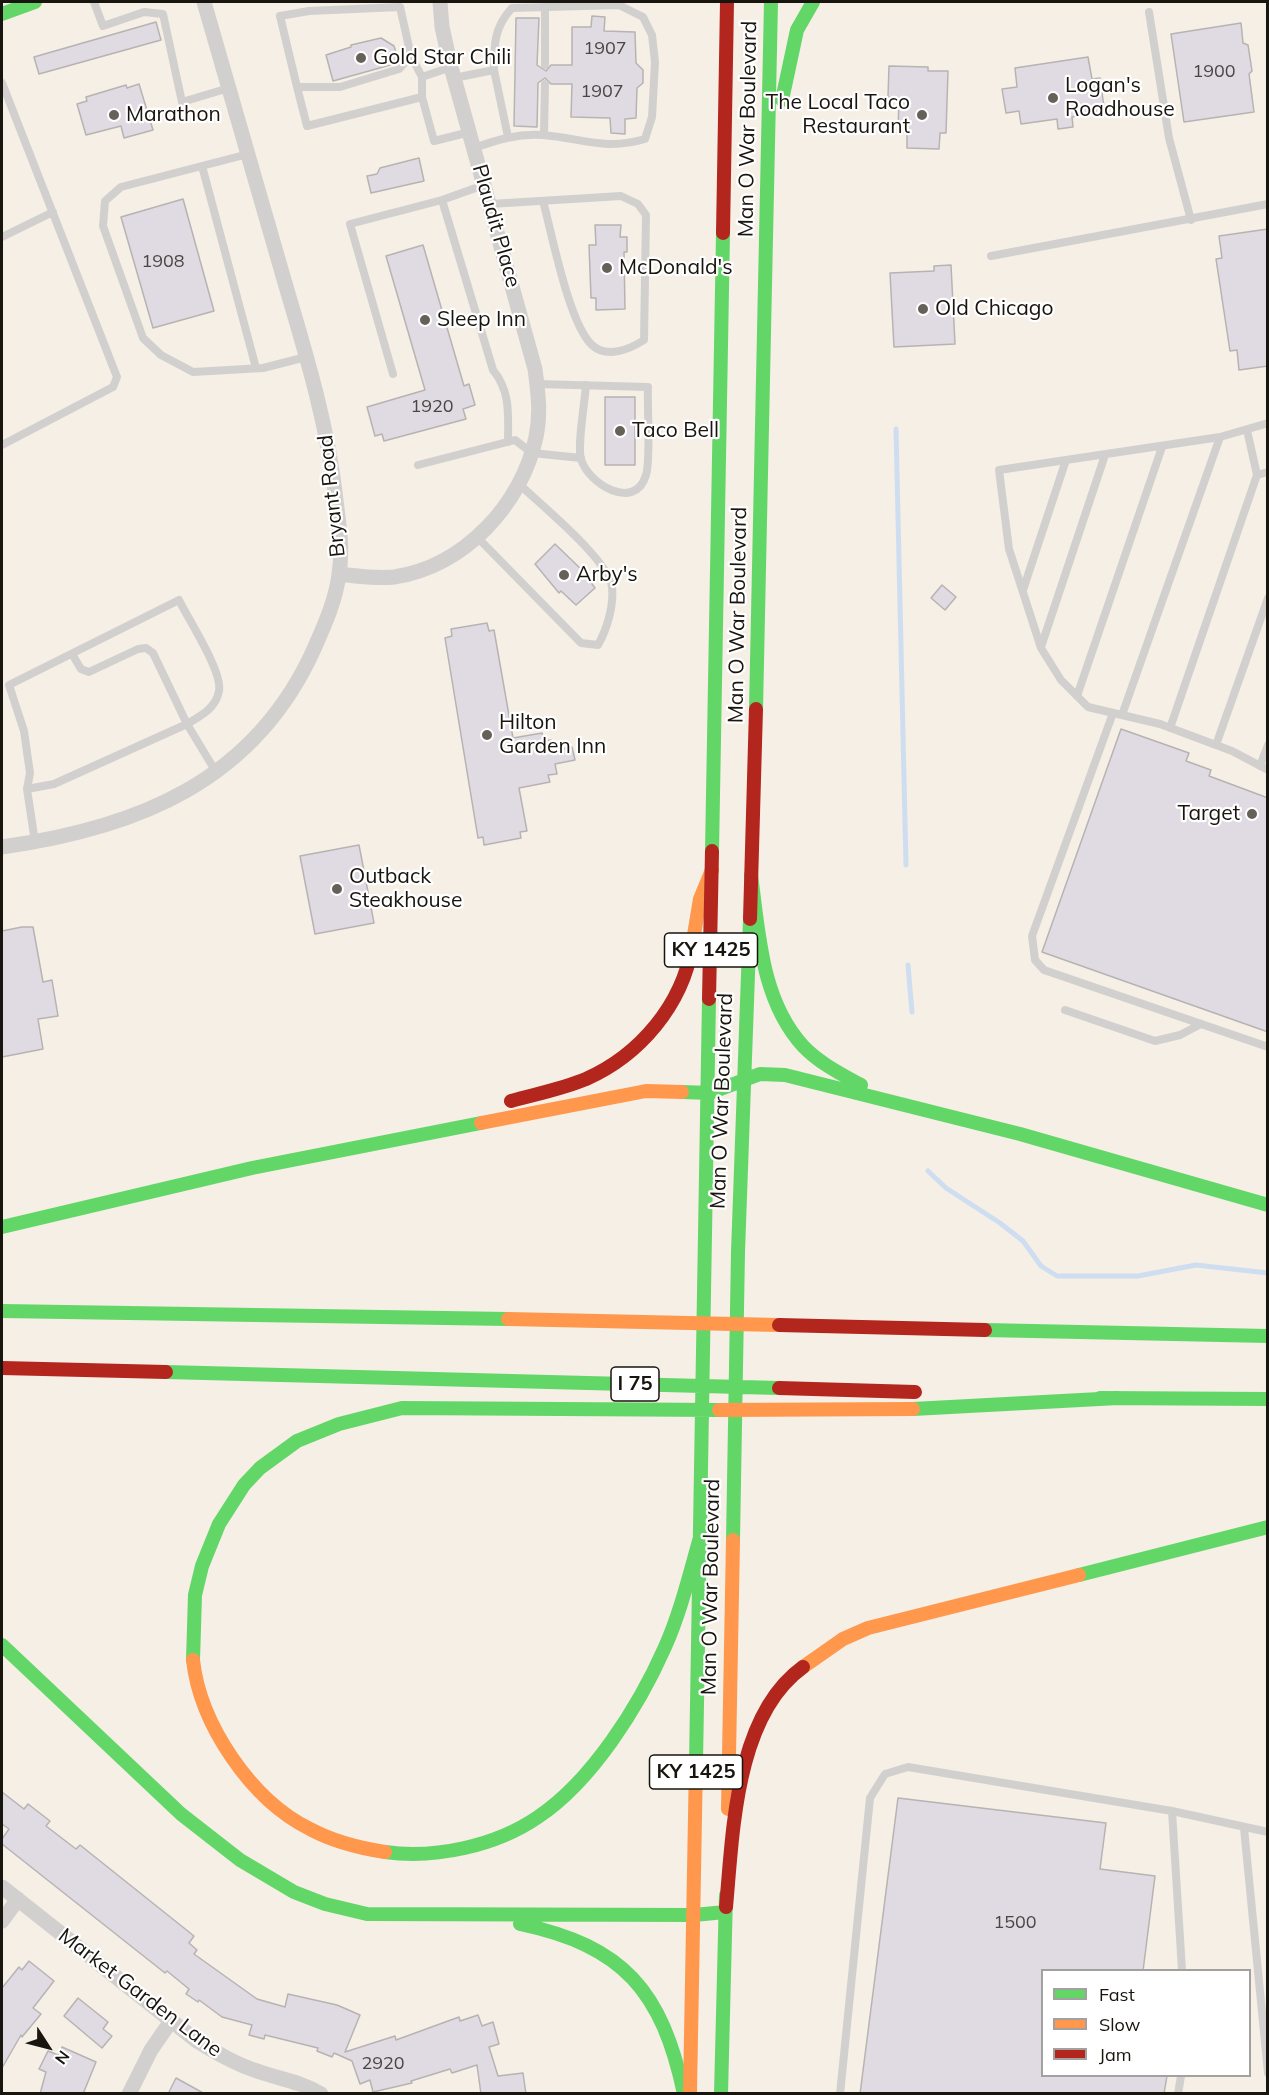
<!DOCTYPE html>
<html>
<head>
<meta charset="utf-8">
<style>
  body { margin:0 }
  #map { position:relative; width:1269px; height:2095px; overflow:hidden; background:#f5efe5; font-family:Mulish,sans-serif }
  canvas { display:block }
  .frame { position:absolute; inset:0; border:3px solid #18140e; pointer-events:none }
  .legend { position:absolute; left:1041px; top:1969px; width:210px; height:108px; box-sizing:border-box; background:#fff; border:2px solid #a3a19f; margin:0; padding:8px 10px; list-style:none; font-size:18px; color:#18140e }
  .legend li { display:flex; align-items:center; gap:12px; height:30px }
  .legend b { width:30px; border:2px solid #a3a19f }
  .north { position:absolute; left:18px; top:2017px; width:60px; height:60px; -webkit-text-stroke:4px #fff; paint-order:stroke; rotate:126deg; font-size:16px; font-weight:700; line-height:24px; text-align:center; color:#18140e }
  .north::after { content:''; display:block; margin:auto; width:21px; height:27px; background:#18140e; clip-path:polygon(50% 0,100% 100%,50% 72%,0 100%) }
</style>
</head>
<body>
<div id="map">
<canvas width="1269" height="2095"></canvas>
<div class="frame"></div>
<ul class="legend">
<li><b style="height:8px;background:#63d668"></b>Fast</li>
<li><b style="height:8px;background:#ff974d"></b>Slow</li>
<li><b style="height:8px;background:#b3261e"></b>Jam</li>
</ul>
<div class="north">N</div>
</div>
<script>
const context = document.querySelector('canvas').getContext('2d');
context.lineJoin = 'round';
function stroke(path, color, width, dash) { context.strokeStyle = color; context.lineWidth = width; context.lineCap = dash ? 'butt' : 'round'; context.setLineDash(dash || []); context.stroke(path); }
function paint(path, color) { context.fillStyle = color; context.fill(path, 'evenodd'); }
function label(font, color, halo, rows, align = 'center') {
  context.font = font + ' Mulish,sans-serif'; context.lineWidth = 4.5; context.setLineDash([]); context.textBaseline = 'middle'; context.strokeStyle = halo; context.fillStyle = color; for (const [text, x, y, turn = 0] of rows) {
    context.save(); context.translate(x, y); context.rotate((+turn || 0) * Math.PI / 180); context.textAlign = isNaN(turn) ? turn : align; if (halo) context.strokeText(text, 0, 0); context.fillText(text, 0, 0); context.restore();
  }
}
const stream = new Path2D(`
  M896,429L906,865
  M908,965L912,1012
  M928,1171L946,1188L1000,1223L1023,1241L1041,1266L1057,1276H1138L1196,1265L1268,1273`);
const building = new Path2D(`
  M592,16L605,17L604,31L635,32L636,63L643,70V83L637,88L636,118L625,119V134L611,133L610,118L571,117L572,84H551L545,78L538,83L537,127L514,126L516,18H539L537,65L546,71L551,65H572V27H591Z
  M156,22L161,40L39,74L34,57Z
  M1241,23L1243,43L1248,45L1252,71L1249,74L1254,112L1184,122L1171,34Z
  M381,38L394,46L397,56L394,64L333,81L326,55L351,47V45Z
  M1088,57L1092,79L1100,78L1104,107L1096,108V113L1072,117L1073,127L1058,129L1057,119L1021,124L1019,111L1006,113L1002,89L1017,87L1015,68Z
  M889,66L928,67V71H948L946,133H940L939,149L907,148V132H898L899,98L888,97Z
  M139,84L153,130L124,138L121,126L86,135L77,104L87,101L86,97L126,85L127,88Z
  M419,158L424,181L371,193L367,176L377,174L380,168Z
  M183,199L214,311L153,328L121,217Z
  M595,225H621L620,237H627V252H624L625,309L596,310V298H591L589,245H596Z
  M1268,229V366L1239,370L1237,350L1230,351L1216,259L1222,258L1219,236Z
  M423,245L464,386L469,384L475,405L463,409L466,419L384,441L382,434L375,436L367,407L425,390L386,256Z
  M951,265L955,344L894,347L890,273L934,271V266Z
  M605,397H635V465H605Z
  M555,544L583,571L595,588L576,605L561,591L559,593L535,564Z
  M942,585L956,597L945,610L931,598Z
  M487,623L489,631L494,630L513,738L542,733L544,741L551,740L553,751L572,747L575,760L555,764L557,774L548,775L550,782L519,788L527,831L520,832L521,838L484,845L483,837L478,838L445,638L452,636L451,629Z
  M1121,729L1189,753L1186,761L1211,770L1209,776L1268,798V1032L1042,952Z
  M359,845L374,923L315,934L300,856Z
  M22,927H33L43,982L52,980L58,1016L38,1019L43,1049L2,1057V931Z
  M2,1792L24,1809L28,1804L50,1821L46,1826L76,1849L80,1845L194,1936L189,1943L197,1950L194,1954L257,1999L285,2007L288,1994L337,2005L360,2015L345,2052L395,2036L396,2040L459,2017L460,2021L478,2015L482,2026L493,2022L499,2044L489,2047L498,2076L523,2073L526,2094H481L477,2065L452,2073L450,2069L411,2081L412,2083L373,2092L370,2080L360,2084L352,2061L334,2053L332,2057L317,2051L318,2048L265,2035L264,2039L249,2035L252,2025L222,2017L199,2000L198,2002L186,1994L189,1989L167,1971L165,1973L2,1844V1839L9,1829L2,1824Z
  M898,1798L1106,1823L1100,1869L1155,1876L1143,1971H1042V2076H1167L1164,2094H860Z
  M29,1961L54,1981L33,2008L41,2014L22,2037L21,2035L2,2068V1988L19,1967L22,1970Z
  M78,1998L108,2022L103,2029L112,2036L102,2048L64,2016Z
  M62,2047L96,2062L83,2094H40L46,2072L39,2069L48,2051L58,2055Z
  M176,2078L205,2094H168Z`);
const lane = new Path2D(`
  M94,2L103,26L144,12L163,14L182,102L229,88
  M1149,12L1169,138L1191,220
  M411,56L399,69L340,87H297L280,16L309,11L400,7L411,56L422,77L451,67
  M545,65V7
  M494,70L508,137
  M454,78L494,70C494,45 494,27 512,8L619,5L643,17L652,35L655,62L652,117L645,139C605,151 581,138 543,135C518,133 497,140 474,148
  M2,83L117,377L113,387L2,445
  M297,87L307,126L422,97V77
  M422,97L434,141L470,132
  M544,135L545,84
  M248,154L121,187L105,201L103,226L143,338L161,355L193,372L263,368L306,357
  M202,166L256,368
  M484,185L442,200L493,370C511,392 508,415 508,442
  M490,204L621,196L638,204L646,215L644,340C630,349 607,359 592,345C569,324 552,234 543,201
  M2,237L53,212
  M991,256L1268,204
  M393,374L350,224L442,200
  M537,384L648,387C647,405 651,460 646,475C635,512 588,484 581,459C577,446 585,401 586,385
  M1268,423L1220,437L999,470L1009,549L1041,648L1061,680L1088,707L1160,724L1232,751L1268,770
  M418,465L515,440L532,453L581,458
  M1257,475L1268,472
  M477,537L581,643L598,645C607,629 614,606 612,587C610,561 540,504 519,484
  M1023,590L1066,460
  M1041,647L1105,455
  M1077,696L1162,447
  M1113,713L1032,936L1035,960L1044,970L1268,1047
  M1122,715L1220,437
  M1170,728L1257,475L1247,430
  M1216,745L1268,598
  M1260,766L1268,745
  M27,789L54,784L187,724L153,653L146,648L138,649L89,672L81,669L72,654
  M35,842L27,789L30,773L24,731L9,685L179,600C188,619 223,672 219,691C216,708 201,716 187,724L216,772
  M1065,1010L1155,1041L1180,1035L1201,1024
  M1172,1811L1182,1970
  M1244,1828L1268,2073
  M840,2094L870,1798L885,1774L908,1767L1172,1811L1268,1832
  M1178,2094L1181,2076`);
const street = new Path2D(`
  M339,574C357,576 376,579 394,577C464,567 522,504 536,437C541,414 538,392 535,369L451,67L442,27L440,2
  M2,847C137,828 254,782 314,649C324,626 336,600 339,574C343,549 339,525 336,500C328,426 306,354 285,283C258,189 231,95 204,2
  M2,1887L197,2041C217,2053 237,2065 260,2072C281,2079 301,2082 321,2094
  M2,1921L18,1899
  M129,2094L151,2050L171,2021`);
const fast = new Path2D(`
  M2,14L35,2
  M782,100L797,30L813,2
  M756,709L771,2
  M712,851L723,233
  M751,875C759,933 761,1000 803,1046C819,1063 841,1074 861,1085
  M682,1092L710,1093L760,1074L785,1075L1020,1134L1268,1205
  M2,1227L252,1168L481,1123
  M2,1311L508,1319
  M985,1330L1268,1336
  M166,1372L779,1388
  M1100,1398L1268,1399
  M913,1409L1118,1398
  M733,1540L738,1252L750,919
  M1079,1575L1268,1527
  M2,1645L181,1814L240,1860L294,1892L325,1904L367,1914L694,1915L725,1912L726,1907
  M193,1660L195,1595L202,1566L219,1524L244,1485L260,1468L297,1441L339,1424L402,1408L719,1410
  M696,1762L709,999
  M385,1852C435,1859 496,1846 538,1817C592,1781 639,1706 665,1647C681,1611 690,1572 701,1534
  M520,1924C624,1946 662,1991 684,2094
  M721,2094L726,1895`);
const slow = new Path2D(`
  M692,947L700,899L712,870
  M481,1123L646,1091L682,1092
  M508,1319L779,1325
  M719,1410L913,1409
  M193,1660C200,1724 251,1800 310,1829C334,1842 359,1848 385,1852
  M803,1667L843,1639L868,1628L1079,1575
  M728,1809L733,1540
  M690,2091L696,1762`);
const jam = new Path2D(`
  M723,233L727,2
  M750,919L756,709
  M709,999L712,851
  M511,1101C536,1094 562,1089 586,1079C640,1055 682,1005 692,947
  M779,1325L985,1330
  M2,1368L166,1372
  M779,1388L915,1392
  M726,1907C733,1832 735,1716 803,1667`);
const markers = [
  [361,58,6,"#656159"],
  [1053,98,6,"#656159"],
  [114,115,6,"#656159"],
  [922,115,6,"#656159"],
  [607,268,6,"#656159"],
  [923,309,6,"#656159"],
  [425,320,6,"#656159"],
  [620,431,6,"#656159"],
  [564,575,6,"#656159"],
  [487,735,6,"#656159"],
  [1252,814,6,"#656159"],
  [337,889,6,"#656159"]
];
const numberNames = [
  ["1907",605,49],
  ["1900",1214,72],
  ["1907",602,92],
  ["1908",163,262],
  ["1920",432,407],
  ["1500",1015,1923],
  ["2920",383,2064]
];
const shields = [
  [711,950,93],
  [635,1384,48],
  [696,1772,93]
];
const shieldNames = [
  ["KY 1425",711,950],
  ["I 75",635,1384],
  ["KY 1425",696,1772]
];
const poiNames = [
  ["Gold Star Chili",373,58],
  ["Logan's",1065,86],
  ["Roadhouse",1065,110],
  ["The Local Taco",910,103,"right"],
  ["Restaurant",910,127,"right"],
  ["Marathon",126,115],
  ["McDonald's",619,268],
  ["Old Chicago",935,309],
  ["Sleep Inn",437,320],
  ["Taco Bell",632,431],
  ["Arby's",576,575],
  ["Hilton",499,723],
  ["Garden Inn",499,747],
  ["Target",1240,814,"right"],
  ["Outback",349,877],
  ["Steakhouse",349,901]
];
const streetNames = [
  ["Man O War Boulevard",748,129,-89],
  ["Plaudit Place",496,226,74],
  ["Bryant Road",332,496,-96],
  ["Man O War Boulevard",738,615,-89],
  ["Man O War Boulevard",722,1101,-88],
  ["Man O War Boulevard",711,1587,-89],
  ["Market Garden Lane",140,1993,37]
];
stroke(stream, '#cedef0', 5);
paint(building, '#e0dbe3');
stroke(building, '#b6b3b2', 1.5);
stroke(lane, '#d2d0ce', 8);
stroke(street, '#d2d0ce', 15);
stroke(fast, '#63d668', 14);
stroke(slow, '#ff974d', 14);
stroke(jam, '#b3261e', 14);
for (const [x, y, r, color] of markers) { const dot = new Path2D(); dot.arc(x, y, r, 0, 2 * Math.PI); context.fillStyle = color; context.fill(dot); stroke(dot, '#fff', 2); }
label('18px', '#4a4643', null, numberNames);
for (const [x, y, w] of shields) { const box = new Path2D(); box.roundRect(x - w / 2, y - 17, w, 34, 4.5); context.fillStyle = '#fff'; context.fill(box); stroke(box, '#18140e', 1.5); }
label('bold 20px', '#18140e', null, shieldNames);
label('21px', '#18140e', '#fff', poiNames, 'left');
label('21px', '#18140e', '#fff', streetNames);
</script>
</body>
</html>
